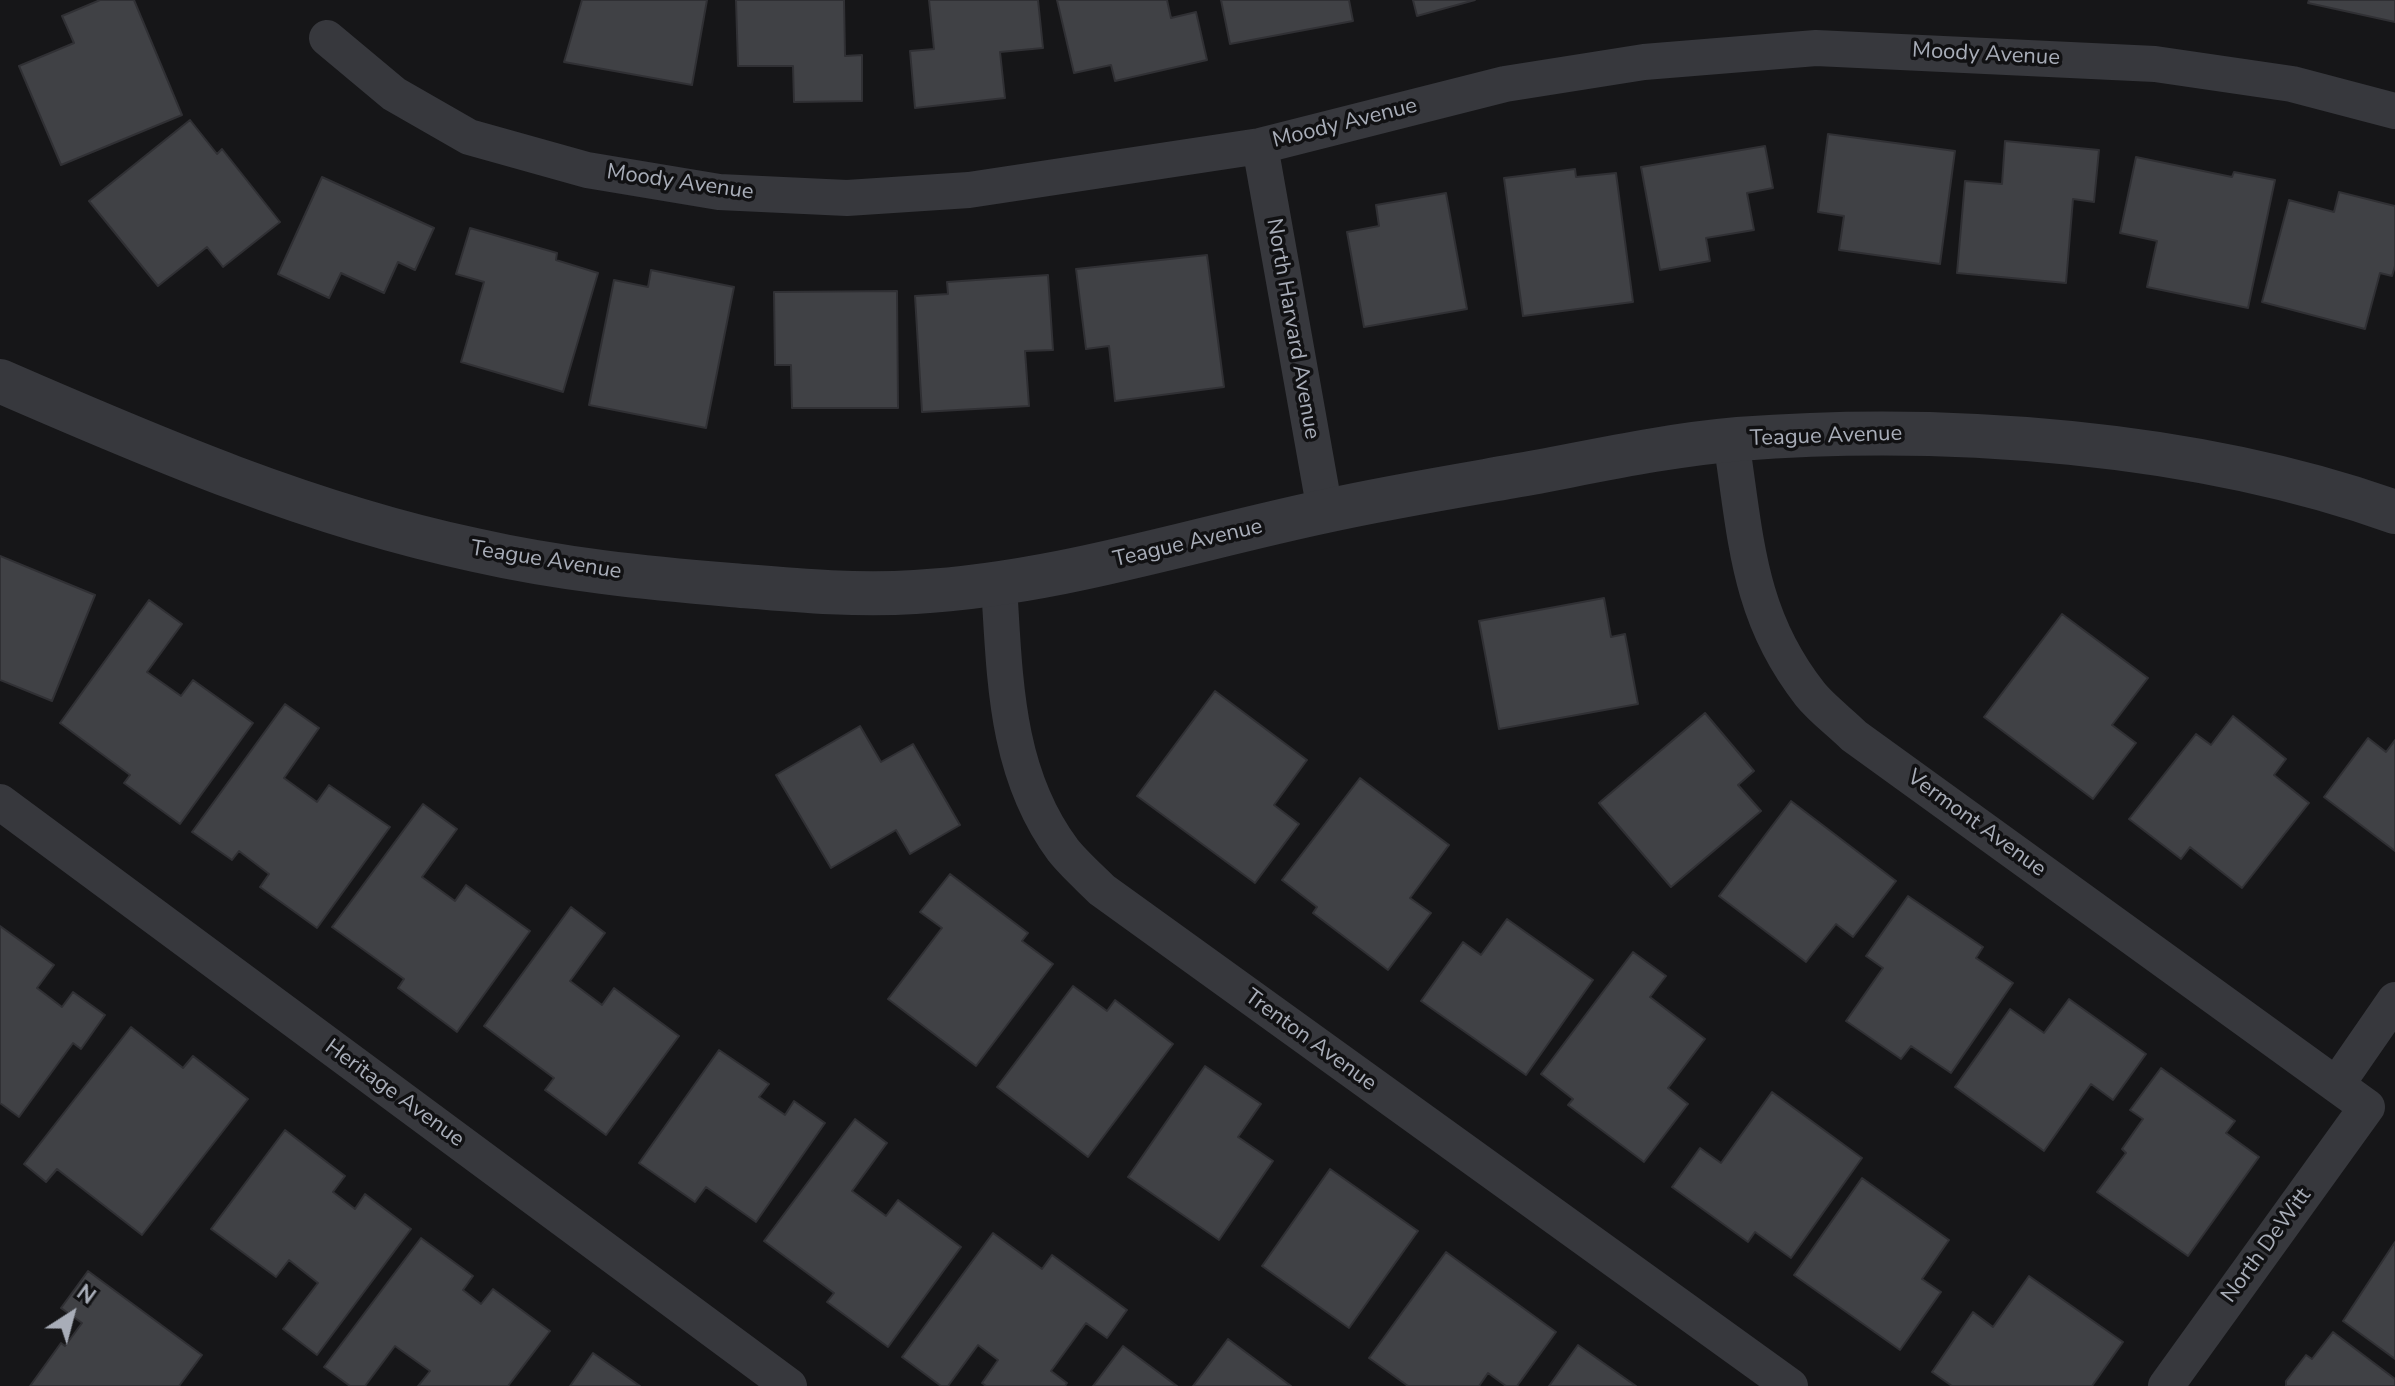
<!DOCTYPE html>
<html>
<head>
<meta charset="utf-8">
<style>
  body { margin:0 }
  #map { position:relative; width:2395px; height:1386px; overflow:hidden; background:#161618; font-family:"Nunito Sans",sans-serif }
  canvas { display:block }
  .north { position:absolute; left:32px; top:1274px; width:80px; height:80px; -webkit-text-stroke:6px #111113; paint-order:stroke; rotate:36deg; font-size:22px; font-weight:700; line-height:32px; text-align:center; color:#a8adb8 }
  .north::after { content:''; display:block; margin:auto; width:28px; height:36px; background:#a8adb8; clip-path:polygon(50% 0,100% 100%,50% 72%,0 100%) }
</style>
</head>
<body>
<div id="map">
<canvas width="2395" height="1386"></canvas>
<div class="north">N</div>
</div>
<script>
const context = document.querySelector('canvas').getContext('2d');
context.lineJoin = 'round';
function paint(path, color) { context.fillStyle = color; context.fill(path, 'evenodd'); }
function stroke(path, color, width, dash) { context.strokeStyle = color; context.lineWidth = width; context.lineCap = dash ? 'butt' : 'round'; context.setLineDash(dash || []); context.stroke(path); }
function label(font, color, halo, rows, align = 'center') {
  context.font = font + ' "Nunito Sans",sans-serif'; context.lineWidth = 7; context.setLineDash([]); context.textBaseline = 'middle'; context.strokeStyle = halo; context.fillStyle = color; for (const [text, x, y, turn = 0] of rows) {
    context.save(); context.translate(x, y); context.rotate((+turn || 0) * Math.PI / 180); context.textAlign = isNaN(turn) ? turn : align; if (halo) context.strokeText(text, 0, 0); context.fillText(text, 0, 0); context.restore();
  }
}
const building = new Path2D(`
  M100,0H134L182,115L61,165L19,66L74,43L62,16Z
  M582,0H707L692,85L564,62Z
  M736,0H844L845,56L862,55V101L794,102L793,66H738Z
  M929,0H1038L1043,48L1000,52L1005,98L915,108L910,51L934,49Z
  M1057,0H1167L1171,18L1196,12L1207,60L1115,81L1111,65L1074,73Z
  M1221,0H1349L1353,21L1230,44Z
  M1413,0H1475L1417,16Z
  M2309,0H2395V22L2308,3Z
  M190,120L217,154L222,149L280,222L223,267L207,247L158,286L89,201Z
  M1828,134L1955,151L1940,264L1839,250L1844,216L1818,212Z
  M2005,141L2099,150L2094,202L2073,199L2066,283L1957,273L1965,181L2002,184Z
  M1765,146L1773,188L1747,193L1754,230L1706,238L1710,261L1660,270L1641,167Z
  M2136,157L2232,177L2234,172L2275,180L2248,308L2147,287L2157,241L2120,233Z
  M1575,169L1576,177L1616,173L1633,302L1523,316L1504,178Z
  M322,177L434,228L415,270L398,262L384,293L341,273L329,298L278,274Z
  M2339,192L2395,206V266L2392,276L2380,273L2365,329L2262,302L2289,200L2334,212Z
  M1446,193L1467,309L1364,327L1347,232L1379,226L1376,205Z
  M470,228L557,253L556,260L598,273L563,392L461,362L484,282L456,274Z
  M1207,255L1224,387L1115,401L1109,346L1086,349L1076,269Z
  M651,270L734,287L706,428L589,405L614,280L648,287Z
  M1048,275L1053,350L1025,351L1029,406L922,412L915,296L948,294L947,282Z
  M897,291L898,408H792L791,365H775L774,292Z
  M0,556L95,595L52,701L0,680Z
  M1604,598L1611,637L1625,634L1638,704L1499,729L1479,621Z
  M149,600L182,624L147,672L181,696L193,680L253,723L180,824L124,783L130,775L60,723Z
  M2062,614L2148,678L2112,725L2136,743L2093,799L1984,717Z
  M1215,691L1307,760L1274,805L1299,824L1255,883L1137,796Z
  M285,704L319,728L284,778L317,802L329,785L390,827L317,928L260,887L269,874L239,851L232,860L192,832Z
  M1705,713L1754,771L1738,785L1761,811L1671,887L1599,803Z
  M2233,716L2286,759L2274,775L2309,803L2242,888L2190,847L2181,859L2129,819L2196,734L2211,745Z
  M860,726L881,762L913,744L960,825L910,854L896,830L831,868L776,775Z
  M2368,738L2386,752L2395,740V851L2324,797Z
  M1360,778L1449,845L1410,898L1431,913L1388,970L1313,913L1317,907L1282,880Z
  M1791,801L1896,881L1853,937L1836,924L1806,962L1719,896Z
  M423,804L457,829L422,877L455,901L466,885L530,931L457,1032L398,988L404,979L332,927Z
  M950,874L1028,933L1022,941L1053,964L976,1066L888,999L942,928L920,912Z
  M1908,896L1983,947L1976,958L2013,983L1951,1073L1911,1046L1901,1059L1846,1021L1883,968L1866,956Z
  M571,907L605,933L570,981L602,1005L614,988L679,1036L606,1135L545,1090L554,1078L484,1026Z
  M1507,919L1593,980L1526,1075L1421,1001L1463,942L1481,955Z
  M0,926L54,965L37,988L62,1007L73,992L105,1015L81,1049L73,1043L19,1117L0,1103Z
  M1633,952L1666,976L1650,997L1705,1039L1668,1088L1688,1104L1644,1162L1568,1105L1573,1099L1541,1074Z
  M1073,986L1107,1011L1115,1000L1173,1044L1088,1157L997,1087Z
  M2069,999L2146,1054L2113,1100L2091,1084L2044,1151L1955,1087L2010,1009L2044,1033Z
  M131,1027L183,1068L193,1056L248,1099L142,1235L57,1169L46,1182L24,1164Z
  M719,1050L769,1084L759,1097L785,1115L794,1101L825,1123L756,1222L706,1187L695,1202L639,1163Z
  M1205,1066L1261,1104L1238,1137L1273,1161L1219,1240L1128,1177Z
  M2161,1068L2235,1121L2226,1133L2259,1157L2188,1256L2097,1192L2126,1153L2122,1149L2143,1119L2130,1110Z
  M1772,1092L1862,1158L1791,1258L1755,1232L1748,1242L1672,1187L1700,1148L1721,1163Z
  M855,1119L887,1143L852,1191L886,1216L898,1200L961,1247L888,1347L827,1302L834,1293L764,1241Z
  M285,1130L345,1176L333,1192L355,1209L365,1194L411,1229L317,1355L283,1329L318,1283L289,1260L276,1277L211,1229Z
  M1330,1169L1418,1231L1349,1328L1262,1266Z
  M1862,1178L1949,1240L1922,1279L1941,1292L1900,1350L1794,1275Z
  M993,1233L1042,1269L1052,1255L1127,1310L1107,1338L1086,1323L1051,1371L1067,1383L1065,1386H986L982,1383L998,1360L978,1345L948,1386H941L902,1357Z
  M421,1238L473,1276L463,1290L481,1304L493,1289L550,1331L508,1386H418L430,1371L395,1346L365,1386H350L324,1367Z
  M2395,1242V1359L2343,1321Z
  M1446,1252L1556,1332L1517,1386H1506L1488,1373L1479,1386H1408L1369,1358Z
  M88,1271L202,1355L179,1386H30L61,1343L65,1346L82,1323L61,1308Z
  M2029,1276L2123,1342L2092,1386H1952L1932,1372L1973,1312L1993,1327Z
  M2333,1332L2395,1379V1386H2286V1381L2306,1355L2312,1359Z
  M1228,1339L1291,1386H1193Z
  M1578,1345L1636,1386H1549Z
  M1123,1346L1177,1386H1093Z
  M593,1353L640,1386H570Z`);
const minor = new Path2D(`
  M327,38L394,94L469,137L587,170L719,192L847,198L969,190L1260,146L1505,84L1644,62L1816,48L2155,64L2292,84L2395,111
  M1260,146L1325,511
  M1731,440C1746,536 1747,614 1810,694C1822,709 1840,722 1854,736L2367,1107L2166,1386
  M999,585C1005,678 1005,772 1063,850C1074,864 1089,877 1102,890L1790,1386
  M0,802L789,1386
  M2337,1084L2395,1000`);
const tertiary = new Path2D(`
  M0,381C154,448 310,515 475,550C559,569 645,578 731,585C792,590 854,596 915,592C1056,584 1189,540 1326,511C1394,496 1463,485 1531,473C1600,460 1669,445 1738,439C1947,423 2196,441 2395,512`);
const streetNames = [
  ["Moody Avenue",1986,55,3],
  ["Moody Avenue",1345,124,-14],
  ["Moody Avenue",680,183,8],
  ["North Harvard Avenue",1292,329,80],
  ["Teague Avenue",1826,437,-2],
  ["Teague Avenue",1188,544,-13],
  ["Teague Avenue",546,561,9],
  ["Vermont Avenue",1976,824,36],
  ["Trenton Avenue",1310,1041,36],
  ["Heritage Avenue",394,1094,36],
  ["North DeWitt",2267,1246,-54]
];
paint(building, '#404145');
stroke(building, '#303034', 2);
stroke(minor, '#37383d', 36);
stroke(tertiary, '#37383d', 44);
label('22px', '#a8adb8', '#111113', streetNames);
</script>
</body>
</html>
